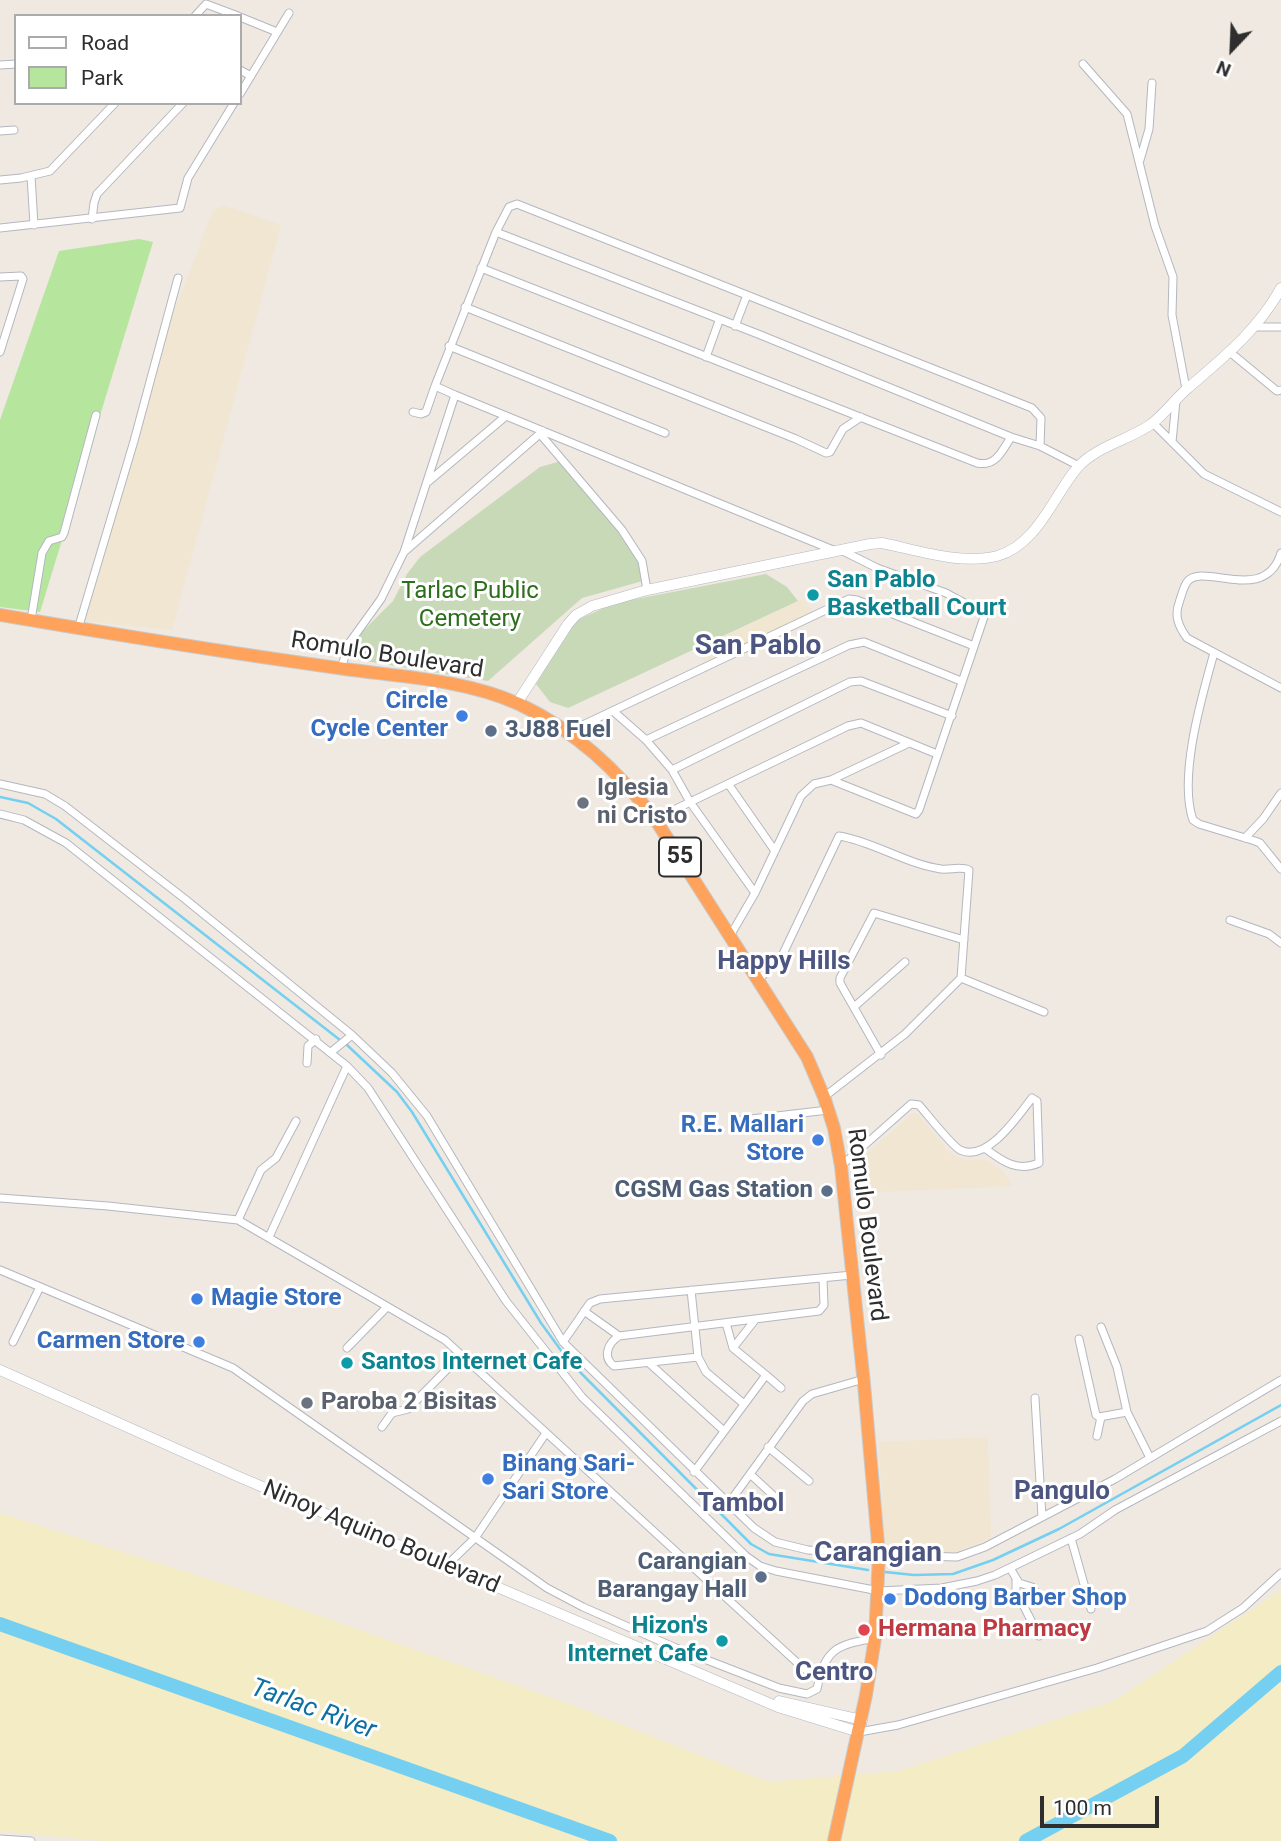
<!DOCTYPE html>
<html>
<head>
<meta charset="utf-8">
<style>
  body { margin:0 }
  #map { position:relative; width:1281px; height:1841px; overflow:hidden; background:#efe9e1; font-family:Roboto,sans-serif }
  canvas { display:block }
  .legend { position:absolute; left:14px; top:14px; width:228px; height:91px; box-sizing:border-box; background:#fff; border:2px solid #ababab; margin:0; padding:9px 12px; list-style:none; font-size:21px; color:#2e2e2e }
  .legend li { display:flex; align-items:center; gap:14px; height:35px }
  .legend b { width:35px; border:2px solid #ababab }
  .north { position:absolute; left:1197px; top:14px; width:70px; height:70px; -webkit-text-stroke:5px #fff; paint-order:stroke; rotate:203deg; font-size:19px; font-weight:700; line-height:28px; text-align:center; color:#2e2e2e }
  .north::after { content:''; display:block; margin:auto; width:24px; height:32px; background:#2e2e2e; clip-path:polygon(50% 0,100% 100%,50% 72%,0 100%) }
  .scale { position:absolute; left:1040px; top:1796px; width:119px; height:32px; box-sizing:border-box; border:4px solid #2e2e2e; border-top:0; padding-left:9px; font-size:21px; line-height:24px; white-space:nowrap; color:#2e2e2e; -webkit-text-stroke:5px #fff; paint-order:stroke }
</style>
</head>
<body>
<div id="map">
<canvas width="1281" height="1841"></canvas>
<ul class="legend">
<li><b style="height:9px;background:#fff"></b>Road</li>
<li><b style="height:19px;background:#b6e59e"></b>Park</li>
</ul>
<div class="north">N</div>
<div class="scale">100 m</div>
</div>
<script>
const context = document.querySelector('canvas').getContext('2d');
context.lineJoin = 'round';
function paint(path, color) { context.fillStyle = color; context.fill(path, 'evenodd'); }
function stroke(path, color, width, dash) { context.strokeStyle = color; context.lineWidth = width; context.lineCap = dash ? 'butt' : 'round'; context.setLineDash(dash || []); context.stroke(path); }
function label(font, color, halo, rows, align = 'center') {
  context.font = font + ' Roboto,sans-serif'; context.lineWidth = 6; context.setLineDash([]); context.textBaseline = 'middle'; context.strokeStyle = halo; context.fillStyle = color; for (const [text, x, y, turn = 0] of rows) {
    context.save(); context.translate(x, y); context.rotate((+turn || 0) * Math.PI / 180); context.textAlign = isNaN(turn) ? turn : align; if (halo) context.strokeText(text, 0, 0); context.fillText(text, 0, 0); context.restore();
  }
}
const education = new Path2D(`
  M223,205L281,225L172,630L82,621L173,314L213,211Z
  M803,599L813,612L706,665L699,648Z
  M917,1113L950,1153L965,1160H987L1003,1171L1013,1186L854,1193L852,1166L912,1114Z
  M988,1437L991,1538L957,1552H884L879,1442Z`);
const green = new Path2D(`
  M139,239L153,242L40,612L0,607V420L59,251Z`);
const sand = new Path2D(`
  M0,1513L280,1602L567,1703L768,1782L899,1771L1114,1701L1281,1590V1841H103L0,1831Z`);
const cemetery = new Path2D(`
  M561,461L643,563L646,580L582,598L488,681L353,659L360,634L393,601L407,574L420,557L540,467Z
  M766,574L787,587L798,601L568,708L550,702L536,684L573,622L615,603Z`);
const stream = new Path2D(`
  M0,797L28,803L56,819L340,1040
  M347,1045L397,1092L412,1112L541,1323L568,1360L751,1544L769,1554L868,1570
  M885,1572L914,1575L953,1574L993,1560L1059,1529L1281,1405`);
const river = new Path2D(`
  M0,1624L610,1841
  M1026,1841L1183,1756L1281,1672`);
const street = new Path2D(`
  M195,16L206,4L238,16
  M240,17L277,32
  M1083,64L1127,114L1155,226L1173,277L1172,315L1186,389
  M0,65L16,64
  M240,70L251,76
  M240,94L289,13
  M0,131L14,130
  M1140,160L1149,129L1152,83
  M31,176L34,225
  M0,180L21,178L50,171L115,103
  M92,219L94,203L97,194L183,103
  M0,228L180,208L188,178L234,103
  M496,232L509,207L517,204L1032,408L1041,418L1040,446
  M481,268L977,463C996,467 1002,451 1011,437
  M0,277L21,276L23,279L0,352
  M465,307L796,439L826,453L830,452L843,429L861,417
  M735,326L747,295
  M1256,327H1281
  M449,346L665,433
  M1231,353L1277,391L1281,390
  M706,357L719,321
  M455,395L435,386L496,232L758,334L1011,437L1040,446L1079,466
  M413,412L421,414L426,412L435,386
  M1153,423L1204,474L1281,512
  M541,435L622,530L642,561L647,590
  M1172,442L1176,401
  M429,481L506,416
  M404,552L455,395L833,550
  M1281,553C1265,606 1202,561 1187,582C1183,588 1181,597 1179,603C1174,616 1179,627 1187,638L1281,688
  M31,620L42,553L49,541L62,537L64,533L96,415
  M78,629L134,441L178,278
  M1214,653C1202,696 1178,777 1193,820L1199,824L1255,841L1260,843L1281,869
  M341,668L350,642L381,599L404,552L543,431
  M613,711L646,740L672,770L690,802L755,893
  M568,732L849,599L857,600L974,646
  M646,740L849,645L864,642L961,681
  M672,770L850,682L861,681L952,716
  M831,780L916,814L919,810L985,614L946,593L877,568L841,550
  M0,784L45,794L65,806L185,899L352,1035L392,1073L427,1116L563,1342L754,1528L775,1542L808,1550L879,1555L957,1557L985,1547L1115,1479L1281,1380
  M729,785L775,851
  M0,814L24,820L66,843L347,1066L368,1088L506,1301L582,1397L746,1556L760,1566L776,1571L879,1591L942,1588L977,1581L995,1575L1080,1534L1115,1510L1281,1421
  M655,819L848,726L861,723L937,754
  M1245,838L1263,819L1281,793
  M1230,920L1269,934L1281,943
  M730,936L755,893L801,796L814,784L831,780L909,743
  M961,978L1044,1012
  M759,979L781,958L839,836C872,841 906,864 941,869C951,870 960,866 969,870L961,978L905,1034L824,1097
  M854,1007L905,962
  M331,1052L352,1035
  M881,1055L840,983V978L874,913L964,940
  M307,1063L308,1046L316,1039
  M734,1121L828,1110
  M841,1166L911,1104L919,1105C927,1114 951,1145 960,1150C987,1163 1018,1116 1032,1098L1037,1101L1039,1163C1018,1172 1003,1162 986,1149
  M0,1198L108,1206L238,1220L445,1340L803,1668L818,1677
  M238,1220L261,1170L276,1158L296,1121
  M269,1237L347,1066
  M0,1270L233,1368L547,1588L583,1607L676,1648L779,1688L807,1694L817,1689C825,1648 837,1645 875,1638
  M691,1290L698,1357L706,1372L744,1404
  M584,1311L619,1336
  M1101,1327L1117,1367L1127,1412L1150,1458
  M1079,1339L1096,1415L1099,1417L1127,1412
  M13,1342L40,1287
  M563,1342L590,1303L600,1299L852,1275
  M347,1348L387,1307
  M733,1348L755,1320
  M698,1357L614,1366C602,1357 608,1343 619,1336L819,1311L824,1305L823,1278
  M649,1363L723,1430
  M766,1375L781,1388
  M1035,1398L1042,1517
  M382,1427L392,1413L408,1409L461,1355
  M1097,1436L1101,1417
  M768,1447L809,1481
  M694,1472L766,1375L733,1348L726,1323
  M750,1474L775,1497
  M729,1503L803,1401L812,1394L864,1379
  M1071,1538L1091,1609
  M446,1566L475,1538L546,1433
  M1010,1568L1019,1583L1032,1587L1038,1595
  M1016,1578V1591L1039,1636
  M859,1732L898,1725L1097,1668L1207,1631L1243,1608L1281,1573
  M0,1839L31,1841`);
const secondary = new Path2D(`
  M517,703L568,624L576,615L592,606L647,590L870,544L882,543C917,550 960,565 997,556C1037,545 1053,497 1077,468C1095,447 1128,440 1150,425C1164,415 1175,399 1188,388C1224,357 1258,330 1281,288
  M0,1370L237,1476L778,1707L859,1732
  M779,1701L862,1720`);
const highway = new Path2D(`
  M0,615C117,635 235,654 352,670C407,677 468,681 519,704C576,731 617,770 655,819L807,1057L824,1097L834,1128L841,1166L864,1384L879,1555L875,1638L866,1695L834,1841`);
const markers = [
  [813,595,7,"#0f9aa8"],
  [462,716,7,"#3f7fe0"],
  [491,731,7,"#5c6f8a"],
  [583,803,7,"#6b7280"],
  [818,1140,7,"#3f7fe0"],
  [827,1191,7,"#5c6f8a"],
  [197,1299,7,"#3f7fe0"],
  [199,1342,7,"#3f7fe0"],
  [347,1363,7,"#0f9aa8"],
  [307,1403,7,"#6b7280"],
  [488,1479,7,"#3f7fe0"],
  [761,1577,7,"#5c6f8a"],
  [890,1599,7,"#3f7fe0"],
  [864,1630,7,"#e0444e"],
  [722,1641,7,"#0f9aa8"]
];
const shields = [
  [680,857,42]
];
const shieldNames = [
  ["55",680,857]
];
const cultureNames = [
  ["San Pablo",827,581],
  ["Basketball Court",827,609],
  ["Santos Internet Cafe",361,1363],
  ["Hizon's",708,1627,"right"],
  ["Internet Cafe",708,1655,"right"]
];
const parkNames = [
  ["Tarlac Public",470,592],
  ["Cemetery",470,620]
];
const streetNames = [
  ["Romulo Boulevard",387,656,9],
  ["Romulo Boulevard",866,1225,83],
  ["Ninoy Aquino Boulevard",381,1538,23]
];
const shopNames = [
  ["Circle",448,702],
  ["Cycle Center",448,730],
  ["R.E. Mallari",804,1126],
  ["Store",804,1154],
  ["Magie Store",211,1299,"left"],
  ["Carmen Store",185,1342],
  ["Binang Sari-",502,1465,"left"],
  ["Sari Store",502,1493,"left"],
  ["Dodong Barber Shop",904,1599,"left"]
];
const serviceNames = [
  ["3J88 Fuel",505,731,"left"],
  ["CGSM Gas Station",813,1191],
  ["Carangian",747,1563],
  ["Barangay Hall",747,1591]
];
const worshipNames = [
  ["Iglesia",597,789],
  ["ni Cristo",597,817],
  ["Paroba 2 Bisitas",321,1403]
];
const healthNames = [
  ["Hermana Pharmacy",878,1630]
];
const neighbourhoodNames = [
  ["Happy Hills",784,962],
  ["Pangulo",1062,1492],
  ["Tambol",741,1504],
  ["Centro",834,1673]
];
const waterNames = [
  ["Tarlac River",313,1710,20]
];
const quarterNames = [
  ["San Pablo",758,647],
  ["Carangian",878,1554]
];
paint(education, '#f0e6d1');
paint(green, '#b6e59e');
paint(sand, '#f3ecc5');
paint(cemetery, '#c8d9b8');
stroke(stream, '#75cff0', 2.5);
stroke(river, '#75cff0', 14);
stroke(street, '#b4b7c1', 9);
stroke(secondary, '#b4b7c1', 11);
stroke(highway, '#c9c9c9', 14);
stroke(street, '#fff', 7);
stroke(secondary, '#fff', 10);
stroke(highway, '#ffa35c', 12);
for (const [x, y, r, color] of markers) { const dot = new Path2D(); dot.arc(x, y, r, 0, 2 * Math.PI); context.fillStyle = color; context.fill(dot); stroke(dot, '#fff', 2.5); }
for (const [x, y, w] of shields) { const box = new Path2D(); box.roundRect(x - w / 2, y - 19.5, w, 39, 5); context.fillStyle = '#fff'; context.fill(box); stroke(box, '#2e2e2e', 2); }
label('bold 23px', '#2e2e2e', null, shieldNames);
label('bold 24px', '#0d838f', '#fff', cultureNames, 'left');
label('24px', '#2c6e1b', '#fff', parkNames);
label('24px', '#2e2e2e', '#fff', streetNames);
label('bold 24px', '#366cbe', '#fff', shopNames, 'right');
label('bold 24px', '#4e5e75', '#fff', serviceNames, 'right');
label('bold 24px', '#5b616d', '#fff', worshipNames, 'left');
label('bold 24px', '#be3a42', '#fff', healthNames, 'left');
label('bold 26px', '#4d5680', '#fff', neighbourhoodNames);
label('italic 26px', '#0d6fa3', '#fff', waterNames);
label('bold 28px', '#4d5680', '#fff', quarterNames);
</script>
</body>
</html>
